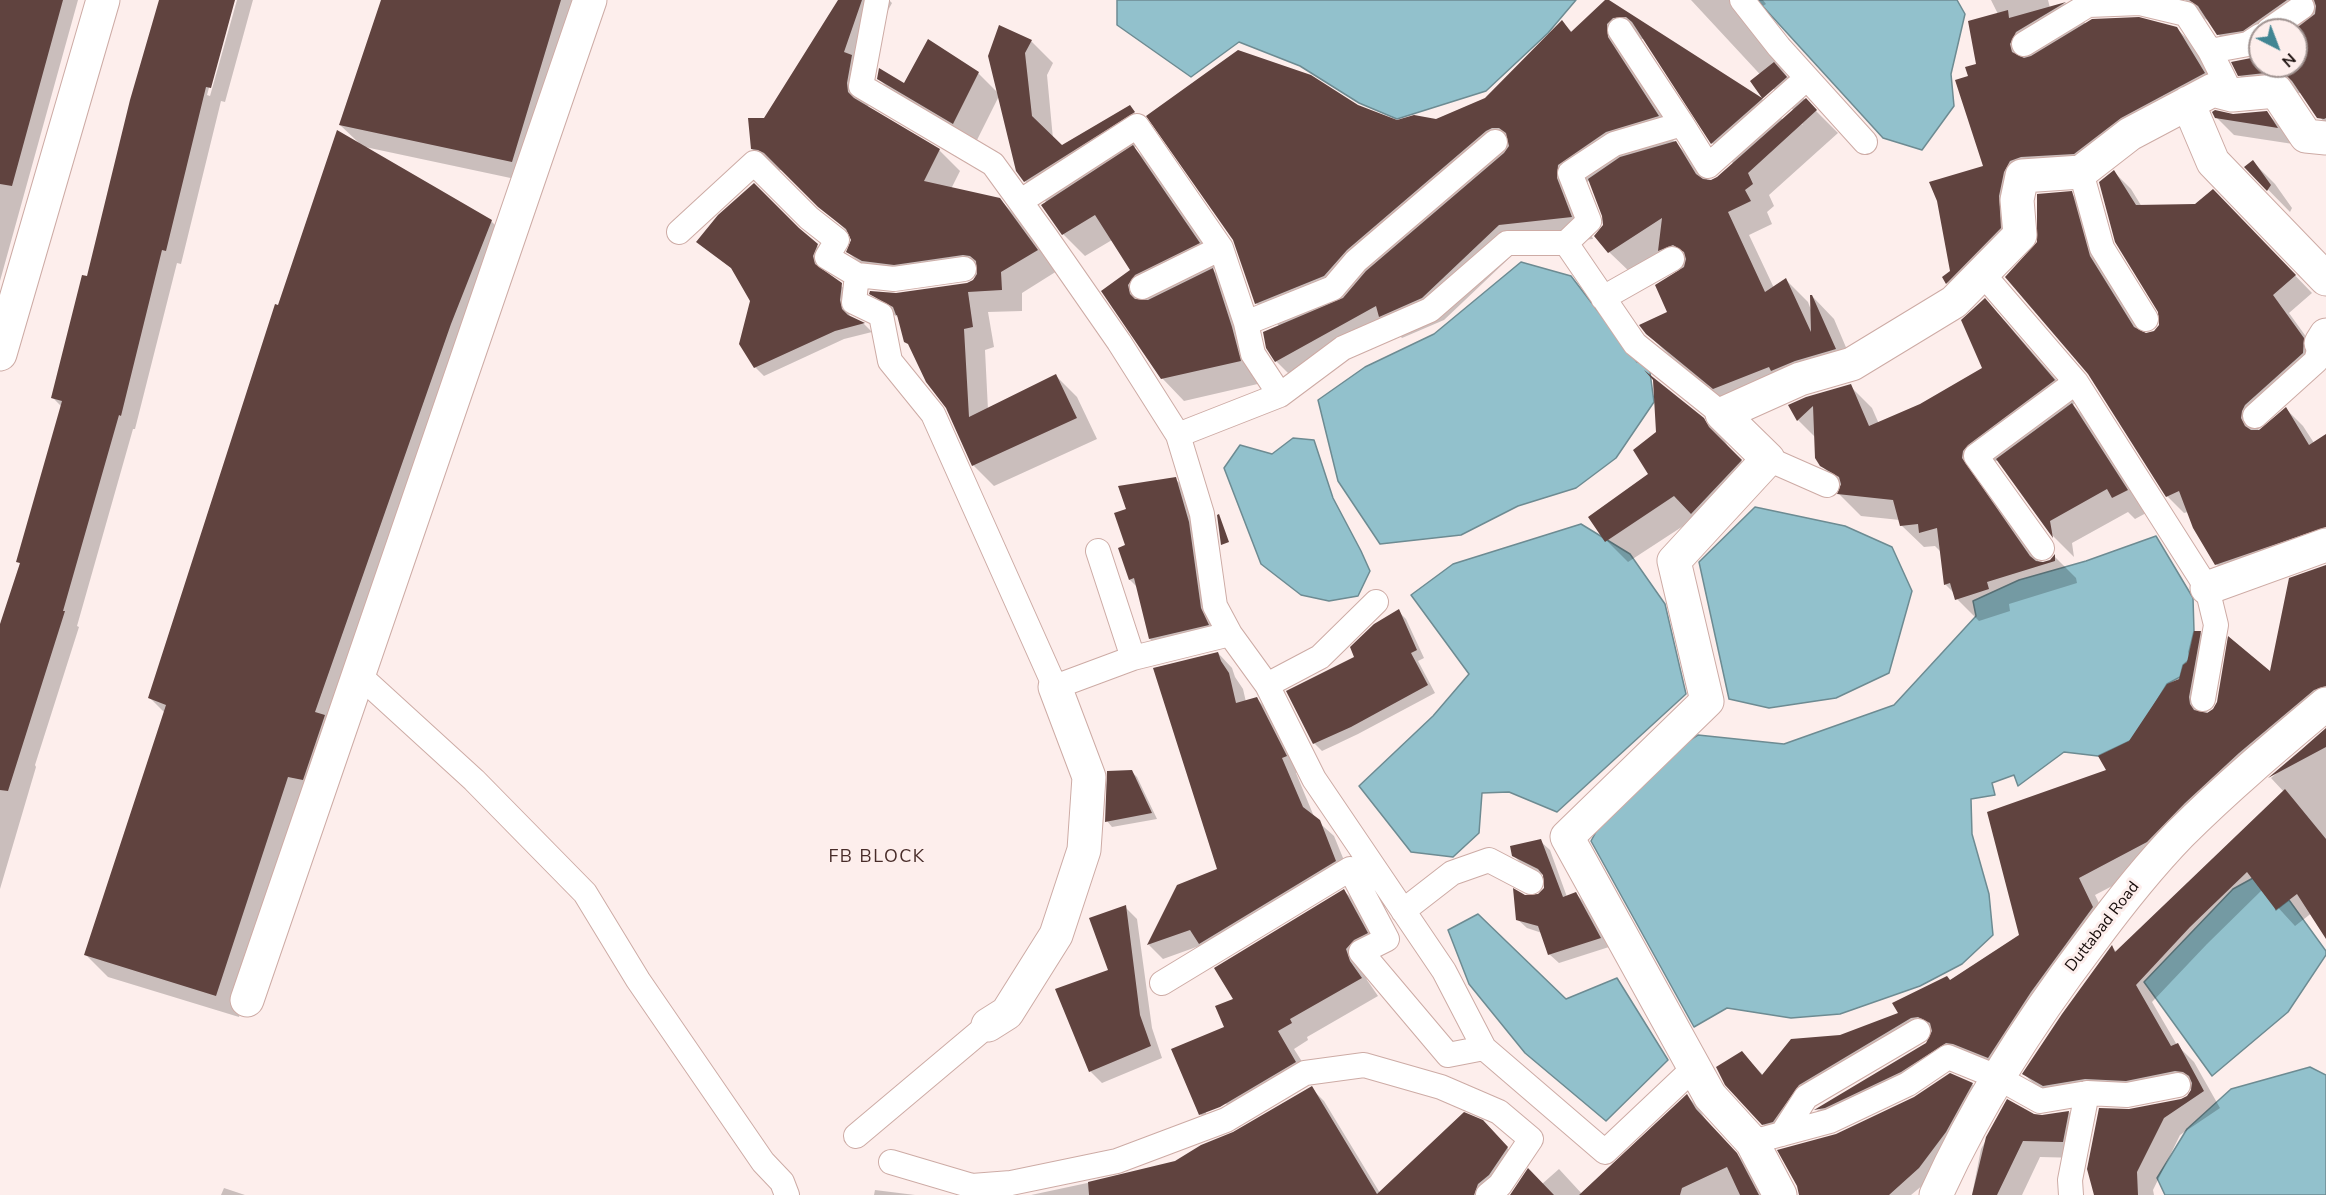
<!DOCTYPE html>
<html>
<head>
<meta charset="utf-8">
<style>
  body { margin:0 }
  #map { position:relative; width:2326px; height:1195px; overflow:hidden; background:#fdeeec; font-family:"Nunito Sans",sans-serif }
  canvas { display:block }
  .north { position:absolute; left:2248px; top:18px; width:60px; height:60px; box-sizing:border-box; background:#fdeeec; border:2px solid #a19492; border-radius:50%; rotate:138deg; font-size:16px; font-weight:700; line-height:24px; text-align:center; color:#170c0a }
  .north::after { content:''; display:block; margin:auto; width:21px; height:27px; background:#418593; clip-path:polygon(50% 0,100% 100%,50% 72%,0 100%) }
</style>
</head>
<body>
<div id="map">
<canvas width="2326" height="1195"></canvas>
<div class="north">N</div>
</div>
<script>
const context = document.querySelector('canvas').getContext('2d');
context.lineJoin = 'round';
function paint(path, color) { context.fillStyle = color; context.fill(path, 'evenodd'); }
function stroke(path, color, width, dash) { context.strokeStyle = color; context.lineWidth = width; context.lineCap = dash ? 'butt' : 'round'; context.setLineDash(dash || []); context.stroke(path); }
function label(font, color, halo, rows, align = 'center') {
  context.font = font + ' "Nunito Sans",sans-serif'; context.lineWidth = 6; context.setLineDash([]); context.textBaseline = 'middle'; context.strokeStyle = halo; context.fillStyle = color; for (const [text, x, y, turn = 0] of rows) {
    context.save(); context.translate(x, y); context.rotate((+turn || 0) * Math.PI / 180); context.textAlign = isNaN(turn) ? turn : align; if (halo) context.strokeText(text, 0, 0); context.fillText(text, 0, 0); context.restore();
  }
}
const water = new Path2D(`
  M1117,0H1576L1548,33L1486,91L1397,119L1359,103L1300,66L1239,42L1191,77L1117,25Z
  M1757,0H1957L1965,14L1951,74L1954,106L1922,150L1883,138Z
  M1521,262L1571,276L1637,362L1649,365L1654,402L1616,458L1576,488L1518,506L1461,535L1380,544L1338,481L1318,400L1365,367L1434,334Z
  M1293,438L1314,440L1333,498L1361,551L1370,571L1358,596L1329,601L1301,595L1261,564L1224,468L1240,445L1272,454Z
  M1755,507L1845,526L1892,547L1912,591L1889,673L1836,698L1769,708L1729,699L1699,562Z
  M1581,524L1630,554L1665,604L1686,694L1557,812L1509,792L1482,793L1479,833L1453,857L1411,852L1359,786L1433,716L1469,674L1411,595L1453,564Z
  M2156,536L2193,598L2194,631L2189,652L2190,659L2183,665L2180,677L2167,684L2134,739L2098,756L2064,752L2018,786L2014,775L1992,783L1995,795L1971,799L1972,834L1989,894L1993,935L1962,964L1920,986L1840,1014L1791,1018L1727,1008L1694,1027L1591,841L1615,797L1666,755L1698,735L1784,744L1894,705L1976,616L1973,601L2019,580L2086,561Z
  M2264,872L2276,910L2289,900L2326,951V955L2288,1012L2212,1076L2144,982L2233,889Z
  M1478,914L1566,999L1617,978L1668,1060L1606,1121L1525,1053L1469,984L1448,930Z
  M2310,1067L2326,1075V1195H2165L2157,1178L2187,1129L2231,1089Z`);
const shadow = new Path2D(`
  M5,0H78L0,281V15Z
  M160,0H233L207,95L210,96L237,0H253L225,102L221,101L181,264L177,263L135,429H133L77,626L79,627L35,765L36,767L0,889V629L21,565L18,561L62,407L53,398L88,278Z
  M382,0H590L534,183L365,147L491,221L513,243L311,798L239,1017L108,977L86,955L165,713L150,698L279,307L359,143L340,125Z
  M840,0H889L892,3L884,18L868,108L939,150L960,171L951,189L1000,200L1021,221L1057,271L1022,293V311L988,312L994,347L985,350L988,410L1056,376L1077,397L1097,439L994,486L973,465L947,407L900,318L892,314L871,293L896,295L966,285L973,282L978,276L916,285L869,273L848,252L853,240L851,235L787,174L781,170H773L752,149L765,120Z
  M1607,0L1762,99L1783,120L1788,116L1803,125L1794,111L1691,0H1763L1766,4L1755,11L1749,26L1806,101L1838,133L1769,195L1774,206L1767,212L1772,224L1749,235L1774,288L1786,280L1808,302L1811,310L1812,296L1834,319L1856,371L1737,410L1670,356L1647,333L1669,312L1681,272L1663,254L1632,274L1609,252L1596,236L1604,225V216L1590,180L1580,188L1578,201L1593,239L1522,246L1444,320L1402,338L1394,330L1298,383L1276,361L1279,326L1256,303L1357,107L1397,122L1436,120L1486,99L1562,22L1572,32ZM1635,39H1645L1712,143L1734,164L1718,178L1708,181L1697,165L1673,140L1680,138Z
  M1991,0H2048L2050,8L2066,3L2086,24L2176,28L2199,50L2226,95L2032,183L1968,304L1947,283L1985,167L1970,76L1977,65L1998,14Z
  M2185,0H2324L2326,2V125L2302,93L2260,95L2239,75L2260,55V66H2296V30H2260V50L2238,55L2218,34L2209,21L2203,18Z
  M1031,41L1053,63L1047,75L1053,139L1062,147L1129,107L1155,135L1134,148L1155,169L1221,265L1212,269L1234,292L1262,383L1184,401L1162,378L1103,291L1132,270L1112,240L1085,256L1063,234L1043,206L1047,203L1025,181L999,96L975,144L901,101L878,78L905,85L978,73L999,94Z
  M2266,112L2284,130L2293,144L2234,135L2216,117Z
  M2253,162L2275,184L2292,208L2290,212L2246,167Z
  M2114,172L2131,189L2142,207L2230,208L2312,293L2289,313L2320,356L2258,430L2265,428L2286,409L2303,426L2314,443L2326,436V516L2300,530L2309,554L2233,581L2216,564L2188,512L2184,513L2167,496L2039,242L2071,193L2088,210L2106,274L2144,334L2155,332L2160,326L2162,318Z
  M798,229L826,254L821,266L822,271L850,293L848,310L850,317L864,324L872,332L844,339L764,376L755,367L751,301L735,271L699,242Z
  M1984,300L2006,322L2076,402L2073,405L2094,427L2148,512L2135,519L2128,512L2072,543L2074,557L2054,537L1998,460L1989,466L1983,481L2040,563L2051,561L2055,557L2076,578L2077,583L2009,604L2010,611L1979,621L1957,599L1955,594L1945,584L1942,553L1935,546L1924,547L1901,525L1900,520L1861,516L1839,494L1842,486L1821,465L1816,438L1798,420L1790,405L1850,386L1872,408L1879,424L1921,405L1984,368Z
  M1703,419L1725,441L1730,450L1763,482L1697,517L1628,562L1607,541L1650,474Z
  M1175,479L1186,489L1218,635L1161,649L1150,639L1138,588L1130,580L1120,548L1127,546L1128,510Z
  M2326,585V711L2164,859L2095,895L2110,925L2005,1074L1964,1059L1833,1127L1817,1111L1927,1044L1932,1034L1816,1102L1780,1141L1763,1124L1742,1053L1763,1075L1840,1036L1900,1013L2021,936L2108,770L2180,680L2200,632L2217,649L2207,714L2271,674Z
  M1398,611L1406,619L1424,658L1418,661L1435,693L1358,734L1322,751L1314,743L1356,658Z
  M1218,653L1232,668L1235,677L1243,689L1246,702L1257,699L1271,713L1300,771L1296,773L1315,819L1334,836L1350,875L1202,945L1163,959L1149,945L1178,886L1219,870Z
  M2326,731V922L2313,912L2295,926L2262,890L2207,944L2152,1002L2177,1045L2194,1062L2220,1108L2180,1135L2153,1190L2154,1195H2095L2130,1111L2181,1100L2189,1096L2193,1089L2144,1097L2041,1091L2024,1074L2112,947L2117,952L2284,792L2271,778Z
  M1131,771L1137,777L1157,819L1112,827L1107,821Z
  M1540,841L1550,850L1567,897L1576,894L1585,903L1609,947L1559,963L1549,954L1542,933L1527,928L1517,919L1525,896H1539L1545,889V876L1523,865L1513,855Z
  M1344,891L1362,908L1384,951L1363,967L1367,980L1378,996L1307,1037L1308,1040L1294,1049L1313,1079L1218,1132L1200,1114L1226,1028ZM1226,1103L1227,1106L1206,1114V1111Z
  M1125,907L1137,919L1152,1028L1162,1058L1102,1083L1090,1071Z
  M1972,1084L1984,1095L1930,1179L1911,1195H1800L1837,1135Z
  M1311,1088L1324,1101L1380,1193L1482,1122L1520,1161L1495,1195H1031L1120,1176L1175,1162L1234,1134Z
  M1687,1096L1698,1107L1707,1122L1748,1166L1763,1195H1657Z
  M2008,1101L2033,1115L2042,1117L2069,1112L2085,1129L2080,1158L2040,1157L2022,1195H1972L1981,1149Z
  M1559,1169L1583,1195H1512L1542,1184Z
  M224,1188L245,1195H221Z
  M875,1190L915,1195H874Z`);
const building = new Path2D(`
  M0,0H63L12,186L0,184Z
  M159,0H235L211,88L206,87L166,251L162,250L121,416L119,415L63,611H65L8,791L0,790V624L20,563L16,562L62,401L51,398L82,275L87,276L130,100Z
  M381,0H561L512,162L339,125Z
  M838,0H862L844,52L852,55L847,83L848,92L854,98L940,149L924,181L1000,198L1038,250L1001,272L1002,290L968,292L973,327L964,329L969,417L1056,374L1077,418L972,466L946,408L926,382L908,344L904,342L897,315H896L893,307L869,294L870,291L896,293L967,283L973,280L977,274L976,261L970,256L963,255L894,265L862,261L846,252L851,240L846,229L818,207L764,153L758,150L751,149L748,118H764Z
  M1605,0H1609L1762,98L1750,81L1774,62L1787,77L1711,144L1632,22L1626,17L1613,18L1607,24L1608,37L1659,116L1606,132L1558,165L1557,178L1572,217L1499,225L1422,298L1379,317L1376,306L1275,362L1266,348L1263,332L1343,298L1366,271L1504,153L1509,146L1506,133L1499,128H1492L1486,131L1347,250L1324,276L1255,304L1233,240L1146,116L1238,50L1311,75L1358,105L1397,120L1414,115L1436,119L1485,98L1562,20L1571,32Z
  M2189,0H2287L2243,31L2217,35L2198,6Z
  M2314,0H2326V118L2324,119L2317,118L2292,81L2285,74L2274,72L2238,76L2231,62L2251,58L2260,53V66H2296V30H2294L2315,14L2316,6Z
  M2066,2L2016,32L2010,44L2012,52L2024,58L2031,56L2092,19L2139,17L2177,27L2205,73L2121,118L2074,154L2021,157L2010,161L2004,172L1999,196L2001,228L1946,284L1942,277L1950,271L1937,201L1929,182L1983,166L1955,80L1968,76L1965,67L1976,64L1968,21L2008,10L2009,18Z
  M999,25L1032,40L1025,53L1032,116L1062,145L1130,105L1135,112L1024,182L1016,171L988,56Z
  M928,39L979,72L953,124L877,79L879,68L904,83Z
  M1806,98L1817,110L1748,173L1753,184L1745,190L1751,201L1728,212L1765,292L1786,278L1811,332L1810,295H1812L1836,349L1795,361L1771,371L1769,367L1713,389L1646,334L1639,325L1667,312L1655,285L1684,267L1686,259L1684,252L1673,245L1658,251L1662,218L1608,253L1594,236L1603,225L1602,216L1588,179L1620,157L1676,141L1696,174L1703,179L1711,180L1717,177Z
  M2215,110L2233,114L2267,111L2278,128L2215,118L2212,112Z
  M337,130L492,220L451,324L315,712L325,715L303,780L288,777L216,996L84,955L166,705L148,698L275,304L278,305Z
  M1133,145L1200,243L1135,275L1128,285L1130,294L1135,299L1148,300L1213,268L1232,327L1241,361L1161,379L1101,291L1130,270L1095,215L1062,235L1041,205Z
  M2253,160L2271,185L2267,191L2244,167Z
  M2114,170L2136,205L2195,204L2213,189L2296,275L2273,295L2304,338L2303,353L2245,405L2242,411L2241,418L2245,426L2251,430H2259L2286,407L2309,445L2326,434V527L2215,565L2193,528L2179,491L2166,497L2088,374L2005,277L2037,242V194L2072,191L2090,256L2134,327L2146,333L2154,331L2159,325L2158,312L2115,242L2099,182Z
  M754,183L799,228L818,244L813,256L815,264L842,283L840,300L842,309L848,315L865,323L835,331L754,368L739,344L750,301L731,268L696,242L718,215Z
  M1985,298L2055,380L1968,445L1963,451L1962,458L2030,556L2036,561L2043,562L2050,560L2055,554V561L1987,582L1989,589L1955,600L1950,583L1944,585L1937,528L1919,533L1918,524L1900,526L1893,500L1837,494L1841,484L1839,477L1820,466L1815,458L1813,406L1797,421L1788,405L1806,397L1851,384L1869,426L1920,404L1982,368L1961,320Z
  M1644,370L1704,418L1709,427L1742,460L1691,514L1674,496L1605,542L1588,517L1648,474L1633,450L1656,432L1653,380Z
  M2072,403L2128,490L2112,498L2107,489L2050,521L2053,538L1996,459Z
  M1176,477L1189,522L1201,608L1209,625L1149,639L1134,578L1129,580L1118,548L1125,545L1114,513L1126,509L1118,486Z
  M1219,514L1229,542L1221,545L1217,515Z
  M2326,565V686L2314,690L2239,753L2185,803L2147,842L2079,878L2093,907L2031,992L1988,1058L1953,1044L1946,1043L1901,1072L1825,1108L1814,1110L1926,1043L1932,1031L1930,1023L1918,1017L1911,1018L1799,1085L1773,1122L1762,1125L1725,1085L1716,1067L1742,1051L1762,1075L1791,1039L1840,1035L1898,1013L1892,1003L1947,976L1950,980L2019,935L1987,812L2106,770L2098,756L2129,741L2167,684L2179,679L2183,665L2187,662L2194,631H2201L2189,697L2190,704L2194,710L2207,713L2213,709L2217,702L2228,636L2270,671L2289,578Z
  M1399,609L1417,650L1411,653L1428,685L1351,727L1313,744L1286,691L1354,657L1350,647L1374,624Z
  M1218,652L1221,661L1229,673L1236,703L1257,697L1287,756L1282,758L1303,807L1320,820L1336,861L1199,944L1190,930L1147,945L1177,885L1217,869L1153,668Z
  M2326,728V747L2268,778L2301,750Z
  M1132,770L1152,813L1105,822L1107,771Z
  M2285,789L2326,839V939L2297,894L2276,910L2247,872L2190,927L2136,985L2171,1046L2178,1043L2204,1091L2164,1118L2137,1172L2138,1195H2094L2087,1169L2099,1108L2129,1109L2181,1099L2187,1096L2191,1090L2192,1083L2189,1076L2183,1072L2175,1071L2126,1081L2085,1079L2043,1086L2022,1074L2062,1014L2112,945L2115,952Z
  M1541,839L1563,897L1576,892L1601,938L1548,955L1538,926L1516,920L1513,888L1525,895L1538,894L1544,888L1543,875L1538,869L1512,856L1510,846Z
  M1344,889L1368,933L1354,940L1346,949L1350,961L1362,978L1290,1019L1292,1023L1278,1031L1296,1062L1220,1107L1199,1115L1171,1049L1224,1027L1215,1006L1233,999L1214,968Z
  M1126,905L1140,1015L1151,1046L1089,1072L1055,989L1108,970L1089,918Z
  M1950,1073L1973,1083L1946,1132L1919,1168L1889,1195H1799L1797,1186L1777,1150L1836,1134L1914,1097Z
  M1312,1086L1377,1194L1464,1112L1483,1120L1508,1147L1489,1175L1478,1184L1474,1195H1089L1088,1182L1175,1161L1201,1145L1233,1132Z
  M1687,1094L1696,1109L1737,1153L1759,1195H1740L1727,1167L1682,1188L1680,1195H1579Z
  M2007,1099L2034,1114L2042,1115L2069,1111L2063,1142L2023,1141L1997,1195H1972L1986,1137Z
  M1528,1168L1554,1195H1510Z`);
const lane = new Path2D(`
  M877,0L861,86L993,164L1046,237L1119,342L1178,435L1202,514L1215,606L1230,634L1267,685L1314,779L1444,971L1484,1048L1605,1152L1695,1067
  M1742,0L1779,47L1865,142
  M1620,30L1682,124L1708,166L1807,78
  M2269,30L2302,7
  M2024,44L2088,5L2140,3L2186,14L2210,51L2232,95
  M2210,51L2248,44L2260,36
  M2081,172L2102,248L2146,319
  M1021,201L1137,126L1221,248L1142,287
  M679,232L754,163L809,218L837,240L827,257L857,275L894,279L964,269
  M1566,243L1589,221L1570,173L1614,144L1682,124
  M1221,248L1246,323L1333,288L1356,261L1495,142
  M1982,273L2076,382L2207,588L2216,625L2203,699
  M857,275L854,302L881,315L890,361L933,414L1055,687L1133,658L1230,634
  M1603,298L1672,259
  M1246,323L1253,354L1280,395
  M2255,416L2316,361L2321,343
  M1178,435L1280,395L1343,348L1430,310L1507,243H1566L1635,344L1722,414
  M1768,459L1827,485
  M2042,548L1976,456L2076,382
  M1098,551L1133,658
  M359,675L474,780L585,893L638,980L763,1162L782,1182L787,1195
  M1267,685L1320,657L1376,602
  M1403,911L1452,873L1489,860L1531,882
  M1162,983L1350,869L1387,939L1361,952L1448,1055L1484,1048
  M1782,1134L1806,1097L1918,1031
  M856,1136L988,1025
  M1752,1142L1830,1121L1908,1084L1948,1057L1997,1077L2040,1101L2087,1093L2127,1095L2178,1085
  M891,1162L972,1186L1011,1183L1117,1161L1226,1120L1305,1073L1364,1065L1441,1087L1499,1112L1531,1139L1500,1185L1488,1195
  M2071,1195L2070,1180L2087,1093`);
const street = new Path2D(`
  M2188,103L2213,162L2326,279
  M2326,335L2321,343L2326,350
  M0,354L103,0
  M2207,588L2326,545
  M247,1000L590,0
  M988,1025L1007,1013L1056,935L1084,850L1089,777L1055,687
  M1780,1195L1752,1142L1710,1096L1567,837L1707,701L1674,561L1768,459L1722,414L1800,379L1852,364L1954,302L2020,235L2017,200L2022,176L2081,172L2130,134L2213,90L2232,95L2276,91L2306,136L2326,138`);
const secondary = new Path2D(`
  M1936,1195C1977,1104 2030,1022 2090,943C2118,905 2147,868 2180,834C2226,788 2276,746 2326,704`);
const streetNames = [
  ["Duttabad Road",2103,927,-52]
];
const neighbourhoodNames = [
  ["FB BLOCK",877,858]
];
paint(water, '#92c1cc');
stroke(water, '#6d8b92', 1.5);
paint(shadow, '#0003');
paint(building, '#60433f');
stroke(lane, '#cdaba5', 26);
stroke(street, '#cdaba5', 35);
stroke(secondary, '#cdaba5', 35);
stroke(lane, '#fff', 24);
stroke(street, '#fff', 33);
stroke(secondary, '#fff', 33);
label('16px', '#170c0a', '#fdeeec', streetNames);
context.letterSpacing = '1.5px';
label('18px', '#482c29', '#fdeeec', neighbourhoodNames);
context.letterSpacing = '0px';
</script>
</body>
</html>
